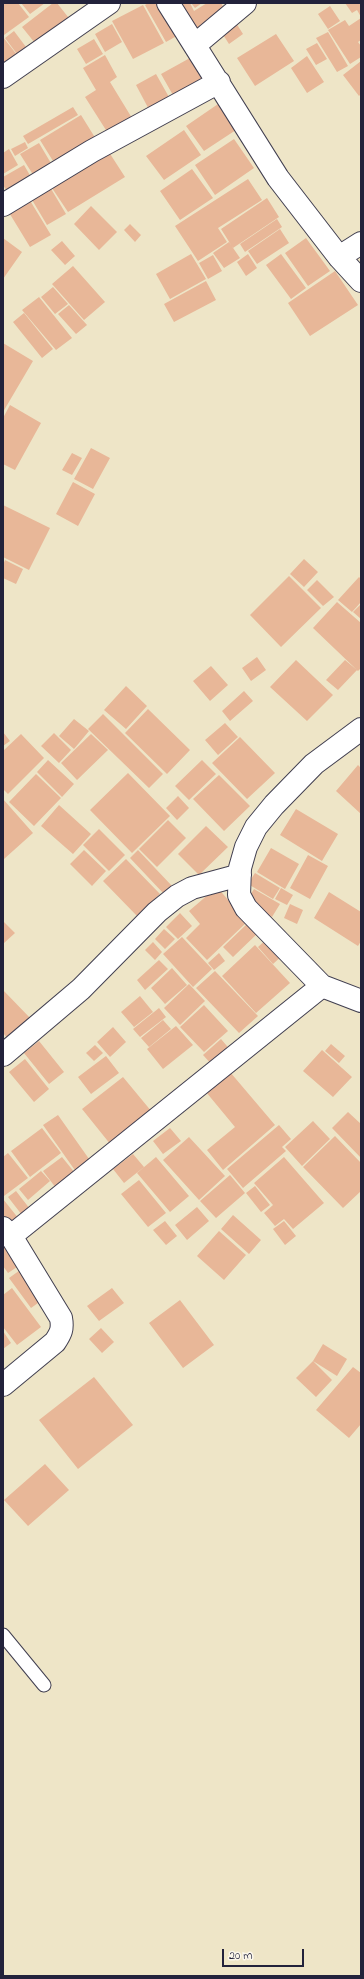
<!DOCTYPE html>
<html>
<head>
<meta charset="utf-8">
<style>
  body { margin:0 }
  #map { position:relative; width:364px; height:1979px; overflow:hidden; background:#eee5c7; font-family:"Indie Flower",sans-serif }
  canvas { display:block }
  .frame { position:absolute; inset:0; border:4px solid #22223b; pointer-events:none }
  .scale { position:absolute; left:222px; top:1949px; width:82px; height:18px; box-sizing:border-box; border:2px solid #22223b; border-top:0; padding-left:5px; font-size:12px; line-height:14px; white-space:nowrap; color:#22223b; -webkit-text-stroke:3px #fbf7ec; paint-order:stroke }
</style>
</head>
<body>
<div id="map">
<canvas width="364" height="1979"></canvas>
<div class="frame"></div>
<div class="scale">20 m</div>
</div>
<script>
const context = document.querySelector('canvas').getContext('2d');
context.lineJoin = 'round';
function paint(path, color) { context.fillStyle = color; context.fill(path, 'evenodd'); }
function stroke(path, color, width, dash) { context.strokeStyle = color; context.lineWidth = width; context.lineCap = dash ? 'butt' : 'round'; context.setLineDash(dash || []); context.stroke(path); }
const building = new Path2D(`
  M3,3H18L29,17L4,35Z
  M21,3H45L30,14Z
  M53,3H57L72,22L39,48L22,27Z
  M148,3H166L182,33L166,42L145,5Z
  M171,3H190L194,11L207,3H221L227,13L194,41Z
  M191,3H202L195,8Z
  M345,3H361V17L357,10L352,13Z
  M143,5L164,43L133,59L112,21Z
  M330,6L340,21L328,29L318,14Z
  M361,18V40L358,42L361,46V57L350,64L328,30L345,20L349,26Z
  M236,23L243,34L229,44L222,33Z
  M112,24L122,42L105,52L95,34Z
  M14,31L32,55L23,62L5,38Z
  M328,32L348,66L337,72L316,38Z
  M276,34L294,61L255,86L237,58Z
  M3,37L21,60L3,73Z
  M94,39L103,54L86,64L77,49Z
  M317,43L327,59L316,65L306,49Z
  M199,53L215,82L178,104L161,74Z
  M105,55L117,77L110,82L135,123L111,138L85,97L96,90L83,68Z
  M307,56L324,82L307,93L291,68Z
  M361,61V94L359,96L343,75Z
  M156,74L174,106L153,117L136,85Z
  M221,102L239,128L204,151L186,126Z
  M73,107L78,115L28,144L23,136Z
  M81,115L99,144L58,169L40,140Z
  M184,130L201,155L164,180L146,156Z
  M234,139L254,168L215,195L195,165Z
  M25,142L28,148L15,156L11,149Z
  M39,143L55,170L37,181L20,154Z
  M105,146L125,177L68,212L48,182Z
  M9,149L18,165L3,174V153Z
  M24,165L35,184L12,199L3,185V177Z
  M192,169L213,198L180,220L160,191Z
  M248,179L262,200L218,228L227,242L198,261L175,226Z
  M47,182L66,214L47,225L28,193Z
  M26,194L51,235L30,247L5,206Z
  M267,198L279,217L233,248L221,229Z
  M91,206L117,232L99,250L74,224Z
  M277,219L282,227L245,252L240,244Z
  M130,224L141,235L135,242L124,230Z
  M280,229L289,243L257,264L248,251Z
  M3,238L22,252L3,279Z
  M306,238L330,271L308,286L285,253Z
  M62,241L75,256L65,265L51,250Z
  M229,242L240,258L224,268L213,253Z
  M191,254L206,279L170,299L156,274Z
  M248,254L257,268L246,276L237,262Z
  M281,254L306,288L291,299L266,265Z
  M213,255L222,271L208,279L199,263Z
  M73,266L105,302L84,320L52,284Z
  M335,271L358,305L310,336L288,303Z
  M206,281L216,300L174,322L164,304Z
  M53,287L68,304L55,314L41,297Z
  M39,297L72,338L56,350L22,310Z
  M69,305L87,325L76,334L58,314Z
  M24,313L53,349L42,358L13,322Z
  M3,343L33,361L3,412Z
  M10,405L41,423L15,470L3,464V418Z
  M91,448L110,458L93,489L74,479Z
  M72,453L82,458L72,475L62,470Z
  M73,482L95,494L78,526L56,514Z
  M3,505L50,528L29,570L3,557Z
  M304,559L318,572L304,587L290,574Z
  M5,560L23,569L16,584L3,578V565Z
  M289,576L321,608L281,647L250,615Z
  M359,577L361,579V602L352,612L338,600Z
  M317,580L334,597L323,606L307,590Z
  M337,602L361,623V668L358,671L313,628Z
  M361,604V619L353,612Z
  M257,657L266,670L251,681L242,668Z
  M296,660L333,695L307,721L270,687Z
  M345,660L357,670L338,690L326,680Z
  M211,666L228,685L210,701L193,681Z
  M126,686L147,706L126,729L104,710Z
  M244,691L253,701L230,721L222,711Z
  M148,709L190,750L167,774L125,733Z
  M103,714L163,774L149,788L88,729Z
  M74,719L89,731L74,749L59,736Z
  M225,723L238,737L218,755L205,740Z
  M3,732L10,741L3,746Z
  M54,733L71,750L59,763L41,746Z
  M21,734L44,758L8,794L3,789V751Z
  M91,734L108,750L77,780L61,763Z
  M240,737L275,773L247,799L212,763Z
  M48,760L74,784L62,797L37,772Z
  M202,760L216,774L189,800L175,786Z
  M358,765L361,768V814L336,791Z
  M128,773L170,816L132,853L90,810Z
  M36,774L61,798L34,826L9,802Z
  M219,775L250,806L224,831L193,799Z
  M178,796L189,808L177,820L166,808Z
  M3,799L33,833L4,859L3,858Z
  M59,805L91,834L73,854L41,826Z
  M296,809L338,834L322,861L280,835Z
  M168,820L186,838L157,867L139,849Z
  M206,826L228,847L199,875L178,854Z
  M99,829L125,855L109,871L83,845Z
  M271,848L299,864L285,889L257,872Z
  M84,850L106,871L92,886L70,864Z
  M138,850L172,886L164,894L130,858Z
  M308,855L328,866L310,899L290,888Z
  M126,859L160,894L137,916L103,881Z
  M255,873L280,888L273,899L248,884Z
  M217,887L247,922L207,960L186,938L200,924L189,911Z
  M281,888L293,895L287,905L275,899Z
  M254,889L280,904L272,917L246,902Z
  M329,892L361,912V941L358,946L314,918Z
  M290,904L303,910L297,924L284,918Z
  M180,913L192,926L178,939L166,927Z
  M3,921L15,933L3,944Z
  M249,922L259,932L233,957L223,947Z
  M164,929L175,939L165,949L155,939Z
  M182,937L212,969L193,987L163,954Z
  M269,937L284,954L273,964L258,947Z
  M153,942L162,952L155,960L145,950Z
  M255,945L290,983L256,1013L222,976Z
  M219,953L225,961L214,970L208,963Z
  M159,960L168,969L145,990L137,980Z
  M172,968L187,985L165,1004L151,988Z
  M215,971L258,1016L239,1033L196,988Z
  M189,984L205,1001L180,1025L164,1008Z
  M3,990L32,1020L10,1041L3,1033Z
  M140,996L153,1012L134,1027L121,1012Z
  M204,1005L228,1031L204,1052L180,1027Z
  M159,1008L166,1017L140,1037L133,1029Z
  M163,1020L171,1029L149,1047L141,1038Z
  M176,1026L193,1045L163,1069L147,1049Z
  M113,1027L126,1042L110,1057L97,1042Z
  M221,1039L232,1052L214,1067L203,1055Z
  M39,1041L64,1072L49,1084L24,1053Z
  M331,1044L345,1056L339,1063L325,1051Z
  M95,1045L103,1053L94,1061L86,1053Z
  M322,1050L352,1077L333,1097L303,1071Z
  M106,1056L119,1073L91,1094L78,1077Z
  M25,1059L49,1089L34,1102L9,1072Z
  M230,1072L275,1125L223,1170L207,1150L235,1127L206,1092Z
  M123,1077L152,1112L111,1145L82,1109Z
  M348,1112L361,1124V1158L332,1128Z
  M58,1115L94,1166L79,1176L43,1125Z
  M313,1121L330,1139L302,1166L285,1147Z
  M279,1125L291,1139L282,1147L286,1151L243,1188L227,1169Z
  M42,1128L61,1153L30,1177L11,1151Z
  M170,1128L181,1141L163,1154L153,1141Z
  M335,1136L361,1163V1191L343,1208L303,1167Z
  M189,1137L225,1176L199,1200L163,1160Z
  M8,1153L28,1178L4,1196L3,1157Z
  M133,1154L144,1167L124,1183L113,1169Z
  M62,1157L75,1173L56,1188L43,1171Z
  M156,1157L189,1196L170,1212L137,1173Z
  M284,1157L324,1203L293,1229L284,1219L275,1226L264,1213L273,1205L254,1183Z
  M41,1171L50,1181L28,1200L19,1189Z
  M230,1175L245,1193L216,1218L200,1201Z
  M139,1180L166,1213L148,1227L121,1194Z
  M255,1186L270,1205L261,1212L246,1193Z
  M16,1191L30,1209L22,1215L8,1197Z
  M3,1199L19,1219L7,1228L3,1223Z
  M197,1207L209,1221L187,1240L175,1225Z
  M233,1215L261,1240L249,1254L221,1229Z
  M165,1221L177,1236L166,1245L153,1230Z
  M284,1221L296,1236L285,1245L273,1229Z
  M219,1231L246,1255L224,1280L197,1256Z
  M3,1242L23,1263L8,1273L3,1266Z
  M23,1268L45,1298L31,1308L9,1278Z
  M12,1288L41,1327L17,1345L3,1327V1295Z
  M112,1288L124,1303L99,1321L87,1306Z
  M180,1300L214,1345L183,1368L149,1323Z
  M101,1328L114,1342L102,1353L89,1339Z
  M3,1331L11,1343L3,1349Z
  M323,1344L347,1359L337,1376L313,1361Z
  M313,1361L332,1380L316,1397L296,1378Z
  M353,1367L361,1373V1424L349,1438L316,1410Z
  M94,1377L133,1425L78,1469L39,1420Z
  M45,1464L69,1490L28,1526L4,1500Z`);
const lane = new Path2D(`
  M3,1635L44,1685`);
const street = new Path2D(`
  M168,3L278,178L339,257L361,281
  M195,45L245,3
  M3,77L109,3
  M3,205L92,151L219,82
  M339,257L361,243
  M361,729L314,764L274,805L256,827L246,847L240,868L239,895L246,908L322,986L361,1001
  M3,1055L81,989L157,912L177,896L192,888L240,875
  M3,1228L11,1236L61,1318C63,1329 61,1333 55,1342L3,1385
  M11,1236L322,986`);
paint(building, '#e8b798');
stroke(lane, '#413f50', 15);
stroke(street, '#413f50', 24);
stroke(lane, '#fff', 13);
stroke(street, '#fff', 22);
</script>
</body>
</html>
